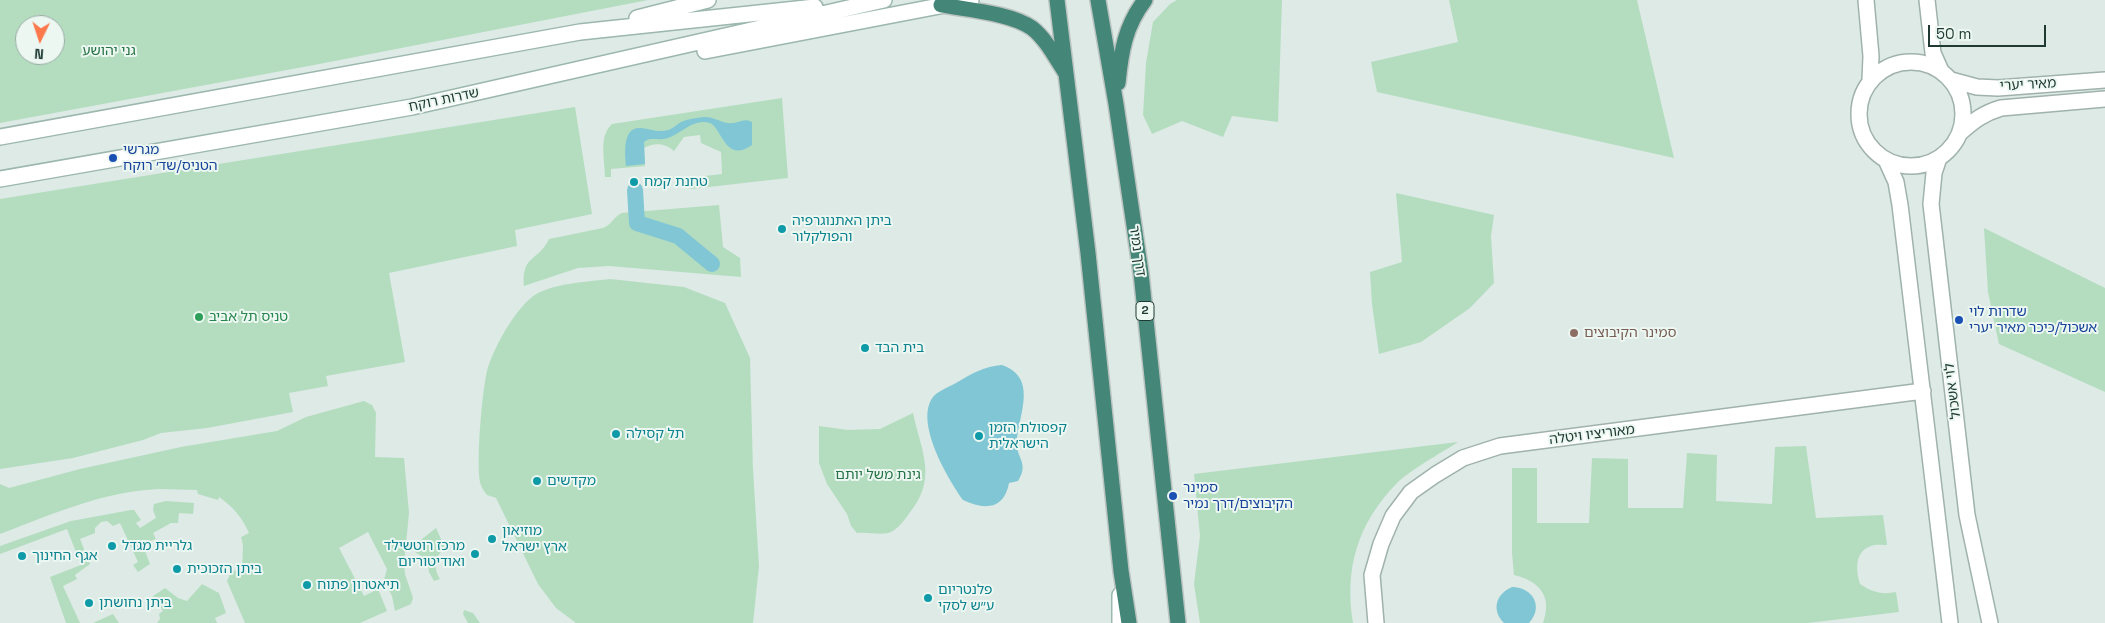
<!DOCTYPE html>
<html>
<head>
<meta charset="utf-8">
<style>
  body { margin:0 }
  #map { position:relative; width:2105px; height:623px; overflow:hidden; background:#ddeae5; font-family:"Space Grotesk",sans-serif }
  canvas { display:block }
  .north { position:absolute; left:15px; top:15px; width:50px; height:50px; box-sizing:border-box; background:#edf7f2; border:1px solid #9aaba6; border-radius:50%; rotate:184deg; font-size:14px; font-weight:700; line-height:20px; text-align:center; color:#1e3a33 }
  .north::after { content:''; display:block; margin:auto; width:18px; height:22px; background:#fb794b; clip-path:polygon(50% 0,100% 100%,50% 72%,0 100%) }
  .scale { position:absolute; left:1928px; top:25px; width:118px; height:22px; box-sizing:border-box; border:2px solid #1e3a33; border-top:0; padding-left:6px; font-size:15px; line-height:18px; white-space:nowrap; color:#1e3a33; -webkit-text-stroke:4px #edf7f2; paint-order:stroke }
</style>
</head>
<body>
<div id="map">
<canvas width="2105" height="623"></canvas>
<div class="north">N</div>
<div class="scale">50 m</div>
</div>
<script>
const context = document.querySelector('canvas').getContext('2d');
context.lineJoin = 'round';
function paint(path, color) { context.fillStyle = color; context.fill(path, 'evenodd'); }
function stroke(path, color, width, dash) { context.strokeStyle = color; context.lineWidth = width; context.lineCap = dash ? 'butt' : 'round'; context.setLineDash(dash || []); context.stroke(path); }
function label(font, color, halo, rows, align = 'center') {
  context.font = font + ' "Space Grotesk","Noto Sans Hebrew",sans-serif'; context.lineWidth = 4; context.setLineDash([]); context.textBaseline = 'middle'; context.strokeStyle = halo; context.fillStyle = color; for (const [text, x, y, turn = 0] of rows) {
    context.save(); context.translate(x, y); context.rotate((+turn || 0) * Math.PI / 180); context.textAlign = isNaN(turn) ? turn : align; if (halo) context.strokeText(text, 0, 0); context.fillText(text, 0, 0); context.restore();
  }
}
const green = new Path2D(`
  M0,0H648L314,65L0,123ZM25,25H55V55H25Z
  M1177,0H1282L1278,122L1232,116L1223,137L1182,121L1152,134L1143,115L1146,63L1153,22L1170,4Z
  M1449,0H1637L1674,158L1377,92L1371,62L1458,42Z
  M782,98L788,178L691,189L679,179L722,174L721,152L701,143L700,135L684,137L674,151C666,143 654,142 644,148L645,166L611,169V177H605C605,159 598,137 612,124Z
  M575,107L592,214L515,230L517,246L389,273L405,362L326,376L328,386L289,393L293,412L207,428L161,433L143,440L73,458L0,469V199Z
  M1396,193L1494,215L1491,236L1494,283L1470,308L1421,342L1379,354L1372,304L1370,272L1402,262Z
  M719,205L723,247L740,258L741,277L609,266L578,268L524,286C521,255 539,261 549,239L603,228C612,225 614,216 622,213Z
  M1984,228L2105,288V392L1999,344L1988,292Z
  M610,279L684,287L725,303L750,358L753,470L759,566L753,623H576L556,608L538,584L496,498L487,495C484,491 481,487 480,482C476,462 482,392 487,371C493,349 514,311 532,297C550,283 588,282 610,279Z
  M364,401L372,405L376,413L375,457L404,458L409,513L404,564L405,574L413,598L411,604L395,611L392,596L384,580L387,569L368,532L339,548L364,596L378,589L387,611L360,623H245L227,581L232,570L242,572L243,545L241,537L249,533C242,517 233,507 219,497L218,500L198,494L197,490C185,490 172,489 159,489C104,491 50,515 0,534V484L9,488L80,469L181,447L277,431L306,417Z
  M913,413C922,454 938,479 908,515C904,521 896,531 888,533C879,535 867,532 857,533L851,526L847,514L827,484L819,463V426L848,430L880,429Z
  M1458,442C1441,453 1410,470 1397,483C1358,523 1344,568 1353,623H1200L1194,584L1200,536L1194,474Z
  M1806,446L1816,518L1883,515L1887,545C1883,545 1875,544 1871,546C1854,552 1856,570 1860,584C1872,592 1881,595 1896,592L1899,612L1808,623H1543C1553,596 1539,581 1514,575L1512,553V468H1537V523H1589L1592,458L1628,459V508H1683L1687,453L1717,455L1716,501L1772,504L1775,447Z
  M166,501L194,503L193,514L179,513L178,523H171L153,533L156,539L145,543V551L150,564L138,572L133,565L138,562L120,523L113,526L107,521L101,522L95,528V533L80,539L90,564L75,575L77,579L63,586L80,623H66L50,577L81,565L67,529L0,554V546L71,521L131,510H134L141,520L136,523L140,528L156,518L153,510L154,504Z
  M436,528L445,548C434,557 433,568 440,579L434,581L429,572L428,560L415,552L422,539Z
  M202,584L219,593L226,613L215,618L217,623H157L160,619L159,614L163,611L153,596L165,588L178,598L187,601Z
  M464,610L473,613L480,623H468L463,614Z
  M113,614L119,623H93Z`);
const water = new Path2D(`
  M704,117C715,117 720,122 728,123C737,125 743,117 752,122V145C725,164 722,128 710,123C692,117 679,137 663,139C655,140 650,137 644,142L645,164L626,166C625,154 622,126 641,128C651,129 658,133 668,130C673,129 677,124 681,122C688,119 696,118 704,117Z
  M1002,365C1039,378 1018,416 1017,441C1015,458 1030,462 1018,481L1009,483C1004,510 984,510 963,500C948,479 914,422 933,397C938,391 949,387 956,383C971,374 985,366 1002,365Z
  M1512,587C1533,587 1544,607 1529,623H1504C1491,610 1496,594 1512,587Z`);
const canal = new Path2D(`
  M635,190L637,223L678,236L712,264`);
const minor = new Path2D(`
  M1866,0L1871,56L1870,80
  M1927,0L1933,53L1941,71
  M1859 114a52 52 0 1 1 104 0a52 52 0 1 1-104 0Z
  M1951,80L1977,87L1998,88L2105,80
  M1960,133C1973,121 1984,113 2001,108L2105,99
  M1939,158L1934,173L1931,204L1967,515L1990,623
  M1886,160L1896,182L1900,205L1950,623
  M1376,623L1372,575L1381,544L1393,516L1411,492L1435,475L1463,458L1500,446L1923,391`);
const secondary = new Path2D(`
  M637,18L708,0
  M705,51L971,0
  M0,137L580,32L815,7
  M0,179L412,107L884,0
  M1120,623V595`);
const trunk = new Path2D(`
  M1057,0L1088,253L1121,571L1129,623
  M1098,0L1116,104L1141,273L1178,623
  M941,5C968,10 1010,13 1032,28C1046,39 1055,57 1065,72
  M1118,83C1121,52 1125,26 1145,0`);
const markers = [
  [113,158,5,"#1a4fb4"],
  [634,182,5,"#0f9aa8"],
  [782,229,5,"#0f9aa8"],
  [199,317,5,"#2e9e5b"],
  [1959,320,5,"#1a4fb4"],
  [1574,333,5,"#8d6e63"],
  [865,348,5,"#0f9aa8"],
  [616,434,5,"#0f9aa8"],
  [979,436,5,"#0f9aa8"],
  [537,481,5,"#0f9aa8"],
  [1173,496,5,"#1a4fb4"],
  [492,539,5,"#0f9aa8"],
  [112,546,5,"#0f9aa8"],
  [475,554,5,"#0f9aa8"],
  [22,556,5,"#0f9aa8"],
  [177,569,5,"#0f9aa8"],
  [307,585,5,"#0f9aa8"],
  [928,598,5,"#0f9aa8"],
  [89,603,5,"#0f9aa8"]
];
const shields = [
  [1145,311,18]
];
const shieldNames = [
  ["2",1145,311]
];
const parkNames = [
  ["גני יהושע",109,51],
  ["גינת משל יותם",878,475]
];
const streetNames = [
  ["מאיר יערי",2028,85,-3],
  ["שדרות רוקח",444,100,-12],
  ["דרך נמיר",1137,251,82],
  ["לוי אשכול",1953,391,-97],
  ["מאוריציו ויטלה",1592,435,-7]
];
const transitNames = [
  ["מגרשי",123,150],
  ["הטניס/שד׳ רוקח",123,166],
  ["שדרות לוי",1969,312],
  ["אשכול/כיכר מאיר יערי",1969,328],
  ["סמינר",1183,488],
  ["הקיבוצים/דרך נמיר",1183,504]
];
const cultureNames = [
  ["טחנת קמח",644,182],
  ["ביתן האתנוגרפיה",792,221],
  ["והפולקלור",792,237],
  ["בית הבד",875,348],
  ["קפסולת הזמן",989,428],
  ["הישראלית",989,444],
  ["תל קסילה",626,434],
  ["מקדשים",547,481],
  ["מוזיאון",502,531],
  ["ארץ ישראל",502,547],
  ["גלריית מגדל",122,546],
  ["מרכז רוטשילד",465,546,"right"],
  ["ואודיטוריום",465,562,"right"],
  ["אגף החינוך",32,556],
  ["ביתן הזכוכית",187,569],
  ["תיאטרון פתוח",317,585],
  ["פלנטריום",938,590],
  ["ע״ש לסקי",938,606],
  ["ביתן נחושתן",99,603]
];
const leisureNames = [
  ["טניס תל אביב",209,317]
];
const educationNames = [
  ["סמינר הקיבוצים",1584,333]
];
paint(green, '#b4ddc0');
paint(water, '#80c6d4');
stroke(canal, '#80c6d4', 16);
stroke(minor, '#a0b2ac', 18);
stroke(secondary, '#9cb7ad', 18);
stroke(trunk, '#bcc4c2', 18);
stroke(minor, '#fff', 15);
stroke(secondary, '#fff', 15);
stroke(trunk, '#448677', 15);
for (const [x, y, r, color] of markers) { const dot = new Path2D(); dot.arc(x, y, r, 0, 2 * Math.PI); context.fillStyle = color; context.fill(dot); stroke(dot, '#edf7f2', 2); }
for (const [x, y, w] of shields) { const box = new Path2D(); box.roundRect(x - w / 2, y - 9.5, w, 19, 4); context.fillStyle = '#edf7f2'; context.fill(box); stroke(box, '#1e3a33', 1); }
label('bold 12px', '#1e3a33', null, shieldNames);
label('14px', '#267345', '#edf7f2', parkNames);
label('14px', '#1e3a33', '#edf7f2', streetNames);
label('14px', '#164399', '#edf7f2', transitNames, 'left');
label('14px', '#0d838f', '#edf7f2', cultureNames, 'left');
label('14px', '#27864d', '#edf7f2', leisureNames, 'left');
label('14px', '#785e54', '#edf7f2', educationNames, 'left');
</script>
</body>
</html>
